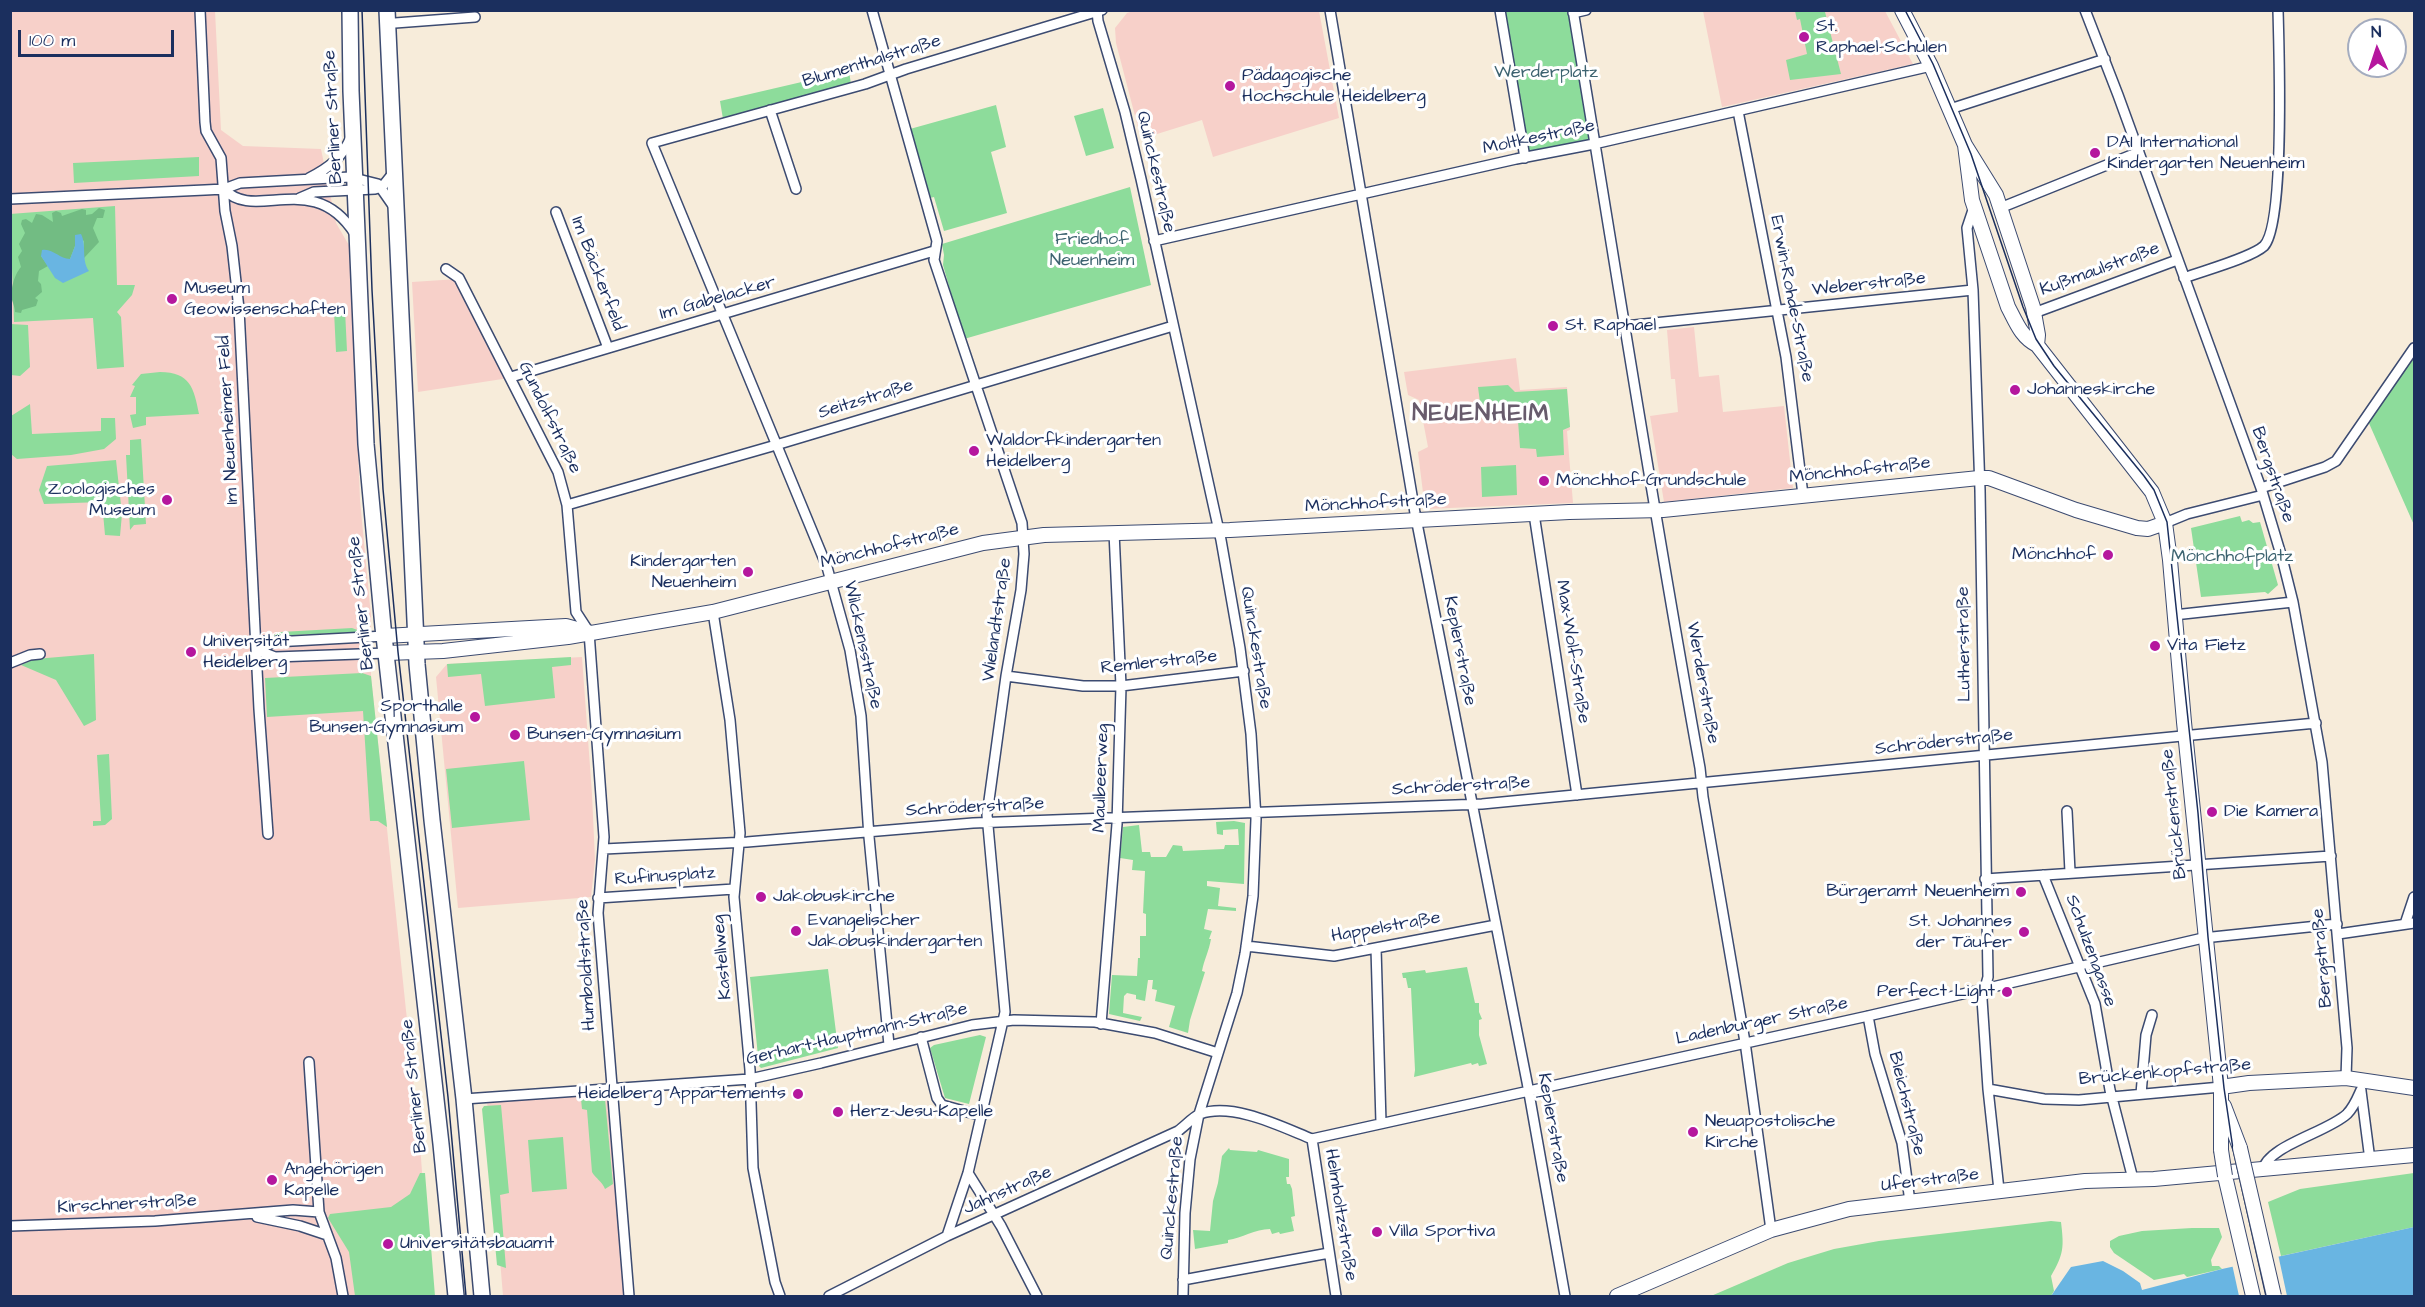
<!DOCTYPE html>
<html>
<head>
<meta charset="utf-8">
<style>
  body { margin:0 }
  #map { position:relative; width:2425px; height:1307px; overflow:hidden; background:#f7ecda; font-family:"Architects Daughter",sans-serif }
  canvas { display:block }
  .frame { position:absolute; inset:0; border:12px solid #1b2f5e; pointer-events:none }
  .north { position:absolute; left:2347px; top:18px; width:60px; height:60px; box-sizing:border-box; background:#fff; border:2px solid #a4acbf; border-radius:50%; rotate:357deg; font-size:16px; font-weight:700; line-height:24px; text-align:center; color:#1b2f5e }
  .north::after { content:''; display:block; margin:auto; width:21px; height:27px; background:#b5179e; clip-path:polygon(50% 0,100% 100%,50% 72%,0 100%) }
  .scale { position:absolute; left:18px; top:30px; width:156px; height:27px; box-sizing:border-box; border:3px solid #1b2f5e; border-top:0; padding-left:8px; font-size:18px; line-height:21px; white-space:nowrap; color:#1b2f5e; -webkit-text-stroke:4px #fff; paint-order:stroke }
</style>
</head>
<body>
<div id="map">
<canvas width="2425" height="1307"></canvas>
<div class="frame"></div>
<div class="north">N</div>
<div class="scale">100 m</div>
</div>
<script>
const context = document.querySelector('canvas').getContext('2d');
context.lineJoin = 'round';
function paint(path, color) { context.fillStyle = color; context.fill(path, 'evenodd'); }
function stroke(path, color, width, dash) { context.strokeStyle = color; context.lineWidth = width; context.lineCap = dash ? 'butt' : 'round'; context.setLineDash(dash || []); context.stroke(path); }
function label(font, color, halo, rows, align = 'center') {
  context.font = font + ' "Architects Daughter",sans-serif'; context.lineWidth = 6; context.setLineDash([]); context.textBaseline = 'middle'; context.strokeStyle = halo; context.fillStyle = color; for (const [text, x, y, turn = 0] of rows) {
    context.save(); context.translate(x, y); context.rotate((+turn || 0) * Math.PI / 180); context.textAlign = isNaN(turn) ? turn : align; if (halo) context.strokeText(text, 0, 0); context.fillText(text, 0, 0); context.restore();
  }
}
const built = new Path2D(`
  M1136,10L1319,11L1339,118L1213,157L1202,120L1141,139L1116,43L1115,28L1127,13Z
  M10,11H215L221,130L243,146L321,149L336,223L350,247L360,500L371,616V676L420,1144L431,1296H11Z
  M1703,11H1885L1913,64L1722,107Z
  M458,279L509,378L418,392L412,282Z
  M1694,327L1699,377L1719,375L1723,412L1784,406L1793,488L1664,502L1650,416L1678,412L1675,379H1671L1667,330Z
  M1516,358L1520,390L1567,387L1570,430L1567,431L1573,503L1425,509L1418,452L1428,447L1419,400L1408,395L1404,372Z
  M582,657L592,794L595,860L591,897L458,908L436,677L447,664Z
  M612,1089L631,1296H503L487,1101Z`);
const green = new Path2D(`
  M1502,11H1569L1590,135L1589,141L1529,153L1526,146Z
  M1795,11L1825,12L1841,74L1790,80L1786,60L1807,54L1800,19L1797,20Z
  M849,71L851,84L723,119L720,101Z
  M996,105L1006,147L991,152L1007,213L944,231L934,197L930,198L910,129Z
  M1103,108L1114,148L1086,156L1074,116Z
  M199,157V176L74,183L73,163Z
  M1130,187L1151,285L964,339L943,265L944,255L942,244Z
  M115,206L117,285H135L132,295L117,312L121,317L124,367L97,369L93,318L14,322L10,214Z
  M345,310L347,351L336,352L334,311Z
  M10,324L28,325L30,367L20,376L11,375Z
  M2414,342V525L2368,421Z
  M160,372C190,372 194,388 199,414L146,417V425L133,428L130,415L136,414V397H130L135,386L132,385L141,374Z
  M1508,385L1515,392L1567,389L1570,427L1563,430L1564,455L1537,457L1536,449L1520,448L1517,407L1481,410L1478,387Z
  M30,404L32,434L101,431V418H115L116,439L104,449L71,455L17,459L11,454V416Z
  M141,439L146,524L134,525L130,530L126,455H130V440Z
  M116,460L122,514L120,536L105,535L102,502L44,504L39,490L47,466Z
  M1516,465L1517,495L1482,497L1481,467Z
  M2240,516L2242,522L2249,520L2253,523L2260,522L2278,585L2268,594L2265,592L2201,597L2191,528Z
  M352,628L363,632L271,636L281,632Z
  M94,654L96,720L84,726L56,680L21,665L35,659Z
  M571,657V665L552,667L555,698L485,706L481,674L448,677L447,664Z
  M362,673L371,676L387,827L378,821H370L363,711L267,717L265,678Z
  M109,754L112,819L105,825L93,826V821H101L97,755Z
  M524,761L530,820L452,828L446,769Z
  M1234,821L1245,823L1244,884L1207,881V886L1220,888L1218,906L1236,908V911L1208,909L1204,929L1212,931L1209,939H1211C1209,951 1204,960 1202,971L1205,972L1190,1020L1188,1033L1169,1027L1175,1006L1155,1001L1157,990L1152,989L1153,980H1148L1145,1001L1136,999V995L1127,993L1124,996L1123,1013L1142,1017L1140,1021L1109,1014L1112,975L1137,976L1138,958H1140V936H1146V914L1143,913L1145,871L1132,870L1133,860L1120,858L1123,827L1139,825L1142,852H1150L1151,857H1166L1173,845L1182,846L1183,851L1224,849L1225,845H1239L1238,829L1223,830V835L1217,834L1216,822Z
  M1467,967L1475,1003H1479V1012L1482,1019L1479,1020V1035L1487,1064L1479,1066L1478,1063L1472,1065L1471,1063L1414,1077L1415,1070L1411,988H1408L1406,978H1403L1402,973L1425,970L1426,973Z
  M828,969L838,1048L761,1068L759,1066L750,977Z
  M980,1035L986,1037L969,1104L945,1098L930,1048L934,1045Z
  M602,1097L605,1099L613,1184L605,1189C602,1181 596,1179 592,1172L587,1110L582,1109L581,1099Z
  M501,1105L509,1193L500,1195L506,1268L497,1265L482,1109L484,1106Z
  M563,1137L567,1189L532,1192L528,1140Z
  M1229,1148L1230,1150L1257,1152L1258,1150L1289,1159V1177H1286L1287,1184H1290L1292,1189L1295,1216L1291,1217L1294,1231L1280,1234L1279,1232L1272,1234L1270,1229C1255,1229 1242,1238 1228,1240V1243L1195,1249L1193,1230L1210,1231L1213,1201L1218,1183L1222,1156Z
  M420,1173H425L435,1296H355L349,1252L328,1218L330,1214L391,1207L410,1194Z
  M2414,1173V1227L2281,1256L2268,1202L2300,1189Z
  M2051,1221L2061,1222C2064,1247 2064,1254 2051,1276L2054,1291L2051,1296H1711L1788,1263L1834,1249L1879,1241Z
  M2192,1228H2219L2222,1237L2211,1260L2212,1266H2219L2222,1269L2187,1277L2184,1274L2154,1280L2114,1253L2110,1247V1241L2119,1236L2142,1231Z`);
const forest = new Path2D(`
  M99,208L105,210L103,218H97L93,228L99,242L84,258V241L75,235V246L70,259H63L56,254L41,256L48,266L39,271L38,281L41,284L42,292L35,298L38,300L36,306L22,310L21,313L15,312C15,309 14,306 13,303C9,292 14,275 21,267L18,257L22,251L19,244L25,233L21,224L22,220L26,219L32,223L36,214L42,215L53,222L52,213L56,211L61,213L62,216L82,209L86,210V215L92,214Z`);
const water = new Path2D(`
  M81,234C87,246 81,260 89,271L63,283L55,278L41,256L42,250C53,248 59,259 70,259L75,246V235Z
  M2414,1227V1296H2051L2071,1267L2103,1261L2123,1271L2140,1283L2142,1290L2222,1269Z`);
const pier = new Path2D(`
  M2278,1254L2287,1296H2239L2232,1264Z`);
const street = new Path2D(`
  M200,10L205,122L206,131L221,158L225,211L232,246L239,309L259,709L268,834
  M872,10L937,241L934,260L1022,523L1024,554L1021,590L1006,676L987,815L1005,1012L968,1173L947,1236
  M1097,10L1098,21L1125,112L1141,179L1221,540L1240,648L1251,734L1256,819L1253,896L1245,954L1237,993L1199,1114L1190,1159L1185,1213L1183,1296
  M1330,10L1415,513L1527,1082L1565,1296
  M1500,10L1525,158
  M1573,10C1615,263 1654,516 1700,768L1703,797L1745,1042L1771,1230
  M2085,10L2118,95L2261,488L2282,558L2293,602L2322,762L2347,1048L2346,1078
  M1573,13L1586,10
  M395,23L475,17
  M1950,109L2105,59
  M770,110L796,189
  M1738,111L1786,357L1803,495
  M309,178C329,168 342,158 351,137
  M224,189C254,223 313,168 355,234
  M300,198L314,192L375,189L382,187L394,172
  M10,199L205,190L224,189L240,183L350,177L378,184L394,207
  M1974,207L1967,228L1973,290L1980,490L1988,977L1982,999L1988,1089L1999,1190
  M2000,208L2139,152
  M556,212L608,348
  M1154,241L1516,159L1594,144L1931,66
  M446,269L459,278L558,472L567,505L576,612L589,632L604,837L598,913L629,1296
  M2184,278C2202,271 2251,258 2264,246C2285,224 2279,48 2278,10
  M2034,313L2177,260
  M1625,326L1973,290
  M511,377L934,251
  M2261,488L2325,467L2336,461L2414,348
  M567,505L776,445L1173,326
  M1534,514L1577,795
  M2165,523L2187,514L2263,495
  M713,612L730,720L740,833L734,897L750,1070L753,1168L775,1282L780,1296
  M2174,615L2293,602
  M257,650L275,657L387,653
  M257,650L274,642L385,636
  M10,663L30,655L40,654
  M1006,676L1083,686H1121L1244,671
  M2067,811L2070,872
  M604,849L747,842L973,823L1482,804L2316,723
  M2043,875L2095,1004L2110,1090L2133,1179
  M1985,879L2331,856
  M598,898L734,889
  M2405,924L2414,897
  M2338,934L2414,923
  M1246,946L1334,956L1496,925
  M1376,948L1381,1123
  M1868,1016L1875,1054L1902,1143L1910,1202
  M1101,1024L1117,824L1121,686L1114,532
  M921,1037L937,1098L942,1105L982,1116
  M889,1045L869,837L861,716L850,650L827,567L652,143L865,84L906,69L1102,10
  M309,1062L319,1212L336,1258L343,1296
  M1988,1089L2044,1099L2079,1100L2221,1087
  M2361,1091L2370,1160
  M2141,1094L2146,1035L2152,1015
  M464,1099L750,1079L821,1063L972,1025L1014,1020L1095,1022L1155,1033L1218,1053
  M1312,1139L1336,1296
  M2263,1170C2267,1146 2328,1132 2347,1114C2354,1107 2357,1099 2361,1090
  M968,1173L1001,1226L1037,1296
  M257,1217L300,1226L327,1235
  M10,1226L155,1221L293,1210L319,1212
  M1183,1280L1329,1253
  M829,1296L947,1236L1178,1131C1185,1126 1193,1117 1200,1114C1233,1102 1282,1127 1312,1139L1868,1016L2203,938L2337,924`);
const secondary = new Path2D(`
  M1902,10L1931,66L1965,145L1996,195L2033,307L2038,335L2037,345
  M1965,145L1972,200L2008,307C2016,322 2021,337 2037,345L2152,492L2165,523L2170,560L2184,722L2221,1087V1150
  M385,636L566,626L588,632
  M387,653L443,651L568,637L713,612L983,543L1044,535L1230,530L1569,512L1663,510L1979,478H1989L2076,510L2137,528L2148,529L2165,523
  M2221,1087L2249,1083L2346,1078L2414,1088
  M2224,1106L2240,1148
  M2225,1176L2253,1296
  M1617,1296L1771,1230L1849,1209L2085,1181L2154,1179L2414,1155`);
const primary = new Path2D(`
  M350,10L351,91L366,444L383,627L441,1144L456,1296
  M387,10L417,664L432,820L464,1099L482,1296`);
const tram = new Path2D(`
  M362,10L372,290L383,489L398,652L448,1097L466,1296
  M1905,10L1933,64L1971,154L2023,307L2036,339L2054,366L2144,476L2154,490L2167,522L2198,813L2208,937L2224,1088L2233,1149L2266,1296`);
const secondaryBridge = new Path2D(`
  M2240,1148L2274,1296
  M2221,1150L2225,1176`);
const markers = [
  [1804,37,6,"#b5179e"],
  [1230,86,6,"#b5179e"],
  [2095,153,6,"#b5179e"],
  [172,299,6,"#b5179e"],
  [1553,326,6,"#b5179e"],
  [2015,390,6,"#b5179e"],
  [974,451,6,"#b5179e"],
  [1544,481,6,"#b5179e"],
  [167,500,6,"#b5179e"],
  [2108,555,6,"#b5179e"],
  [748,572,6,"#b5179e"],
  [2155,646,6,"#b5179e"],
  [191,652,6,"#b5179e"],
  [475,717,6,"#b5179e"],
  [515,735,6,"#b5179e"],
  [2212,812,6,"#b5179e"],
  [2021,892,6,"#b5179e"],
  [761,897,6,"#b5179e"],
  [796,931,6,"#b5179e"],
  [2024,932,6,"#b5179e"],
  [2007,992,6,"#b5179e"],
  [798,1094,6,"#b5179e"],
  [838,1112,6,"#b5179e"],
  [1693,1132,6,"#b5179e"],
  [272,1180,6,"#b5179e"],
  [1377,1232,6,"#b5179e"],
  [388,1244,6,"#b5179e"]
];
const poiNames = [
  ["St.",1816,27],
  ["Raphael-Schulen",1816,48],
  ["Pädagogische",1242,76],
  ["Hochschule Heidelberg",1242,97],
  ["DAI International",2107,143],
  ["Kindergarten Neuenheim",2107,164],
  ["Museum",184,289],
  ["Geowissenschaften",184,310],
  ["St. Raphael",1565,326],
  ["Johanneskirche",2027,390],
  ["Waldorfkindergarten",986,441],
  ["Heidelberg",986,462],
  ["Mönchhof-Grundschule",1556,481],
  ["Zoologisches",155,490,"right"],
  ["Museum",155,511,"right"],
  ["Mönchhof",2096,555,"right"],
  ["Kindergarten",736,562,"right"],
  ["Neuenheim",736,583,"right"],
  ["Universität",203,642],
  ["Heidelberg",203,663],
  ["Vita Fietz",2167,646],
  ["Sporthalle",463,707,"right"],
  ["Bunsen-Gymnasium",463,728,"right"],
  ["Bunsen-Gymnasium",527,735],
  ["Die Kamera",2224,812],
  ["Bürgeramt Neuenheim",2009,892,"right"],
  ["Jakobuskirche",773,897],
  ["Evangelischer",808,921],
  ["Jakobuskindergarten",808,942],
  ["St. Johannes",2012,922,"right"],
  ["der Täufer",2012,943,"right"],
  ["Perfect Light",1995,992,"right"],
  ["Heidelberg Appartements",786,1094,"right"],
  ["Herz-Jesu-Kapelle",850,1112],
  ["Neuapostolische",1705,1122],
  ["Kirche",1705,1143],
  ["Angehörigen",284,1170],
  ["Kapelle",284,1191],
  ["Villa Sportiva",1389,1232],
  ["Universitätsbauamt",400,1244]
];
const streetNames = [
  ["Blumenthalstraße",872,62,-17],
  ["Berliner Straße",334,117,-93],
  ["Moltkestraße",1539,138,-12],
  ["Quinckestraße",1155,172,77],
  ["Kußmaulstraße",2100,270,-20],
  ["Im Bäckerfeld",597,274,69],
  ["Weberstraße",1869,285,-6],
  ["Im Gabelacker",718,299,-16],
  ["Erwin-Rohde-Straße",1791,299,79],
  ["Seitzstraße",866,400,-17],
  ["Gundolfstraße",549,418,64],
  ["Im Neuenheimer Feld",229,420,-93],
  ["Mönchhofstraße",1860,471,-6],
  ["Bergstraße",2272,475,71],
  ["Mönchhofstraße",1376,504,-3],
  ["Mönchhofstraße",890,547,-14],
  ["Berliner Straße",362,603,-96],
  ["Wielandtstraße",998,620,-82],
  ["Lutherstraße",1965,644,-91],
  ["Wilckensstraße",862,645,78],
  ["Quinckestraße",1255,648,81],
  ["Keplerstraße",1459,651,79],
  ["Max-Wolf-Straße",1572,652,81],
  ["Remlerstraße",1159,663,-6],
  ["Werderstraße",1702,683,80],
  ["Schröderstraße",1944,743,-6],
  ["Maulbeerweg",1102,778,-88],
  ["Schröderstraße",1461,787,-3],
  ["Schröderstraße",975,808,-3],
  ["Brückenstraße",2175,814,-96],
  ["Rufinusplatz",665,877,-4],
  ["Happelstraße",1386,928,-10],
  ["Schulzengasse",2090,951,70],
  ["Kastellweg",723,957,-95],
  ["Bergstraße",2323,958,-95],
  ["Humboldtstraße",587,965,-93],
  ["Ladenburger Straße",1762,1022,-12],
  ["Gerhart-Hauptmann-Straße",857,1035,-13],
  ["Brückenkopfstraße",2165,1073,-5],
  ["Berliner Straße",415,1086,-96],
  ["Bleichstraße",1906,1104,76],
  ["Keplerstraße",1552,1128,80],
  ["Uferstraße",1930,1181,-7],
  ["Jahnstraße",1008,1191,-24],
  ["Quinckestraße",1173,1198,-85],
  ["Kirschnerstraße",127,1205,-3],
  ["Helmholtzstraße",1340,1215,81]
];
const parkNames = [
  ["Werderplatz",1546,73],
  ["Friedhof",1092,240],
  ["Neuenheim",1092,261],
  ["Mönchhofplatz",2232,557]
];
const districtNames = [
  ["NEUENHEIM",1481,415]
];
paint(built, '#f7d0c9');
paint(green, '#8ddc9b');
paint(forest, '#72bc83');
paint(water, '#69b5e2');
paint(pier, '#f7ecda');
stroke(street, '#3c4b71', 12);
stroke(secondary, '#3c4b71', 16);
stroke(primary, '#3c4b71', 18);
stroke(street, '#fff', 9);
stroke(secondary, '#fff', 14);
stroke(primary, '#fff', 15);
stroke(tram, '#1b2f5e', 1.5);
stroke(secondaryBridge, '#3c4b71', 16, []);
stroke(secondaryBridge, '#fff', 14);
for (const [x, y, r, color] of markers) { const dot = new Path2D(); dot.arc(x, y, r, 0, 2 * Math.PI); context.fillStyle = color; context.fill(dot); stroke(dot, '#fff', 2); }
label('18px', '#1b2f5e', '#fff', poiNames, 'left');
label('18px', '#1b2f5e', '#fff', streetNames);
label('18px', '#3d6370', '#fff', parkNames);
context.letterSpacing = '1.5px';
label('bold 24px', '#685b6c', '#fff', districtNames);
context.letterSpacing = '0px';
</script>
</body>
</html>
